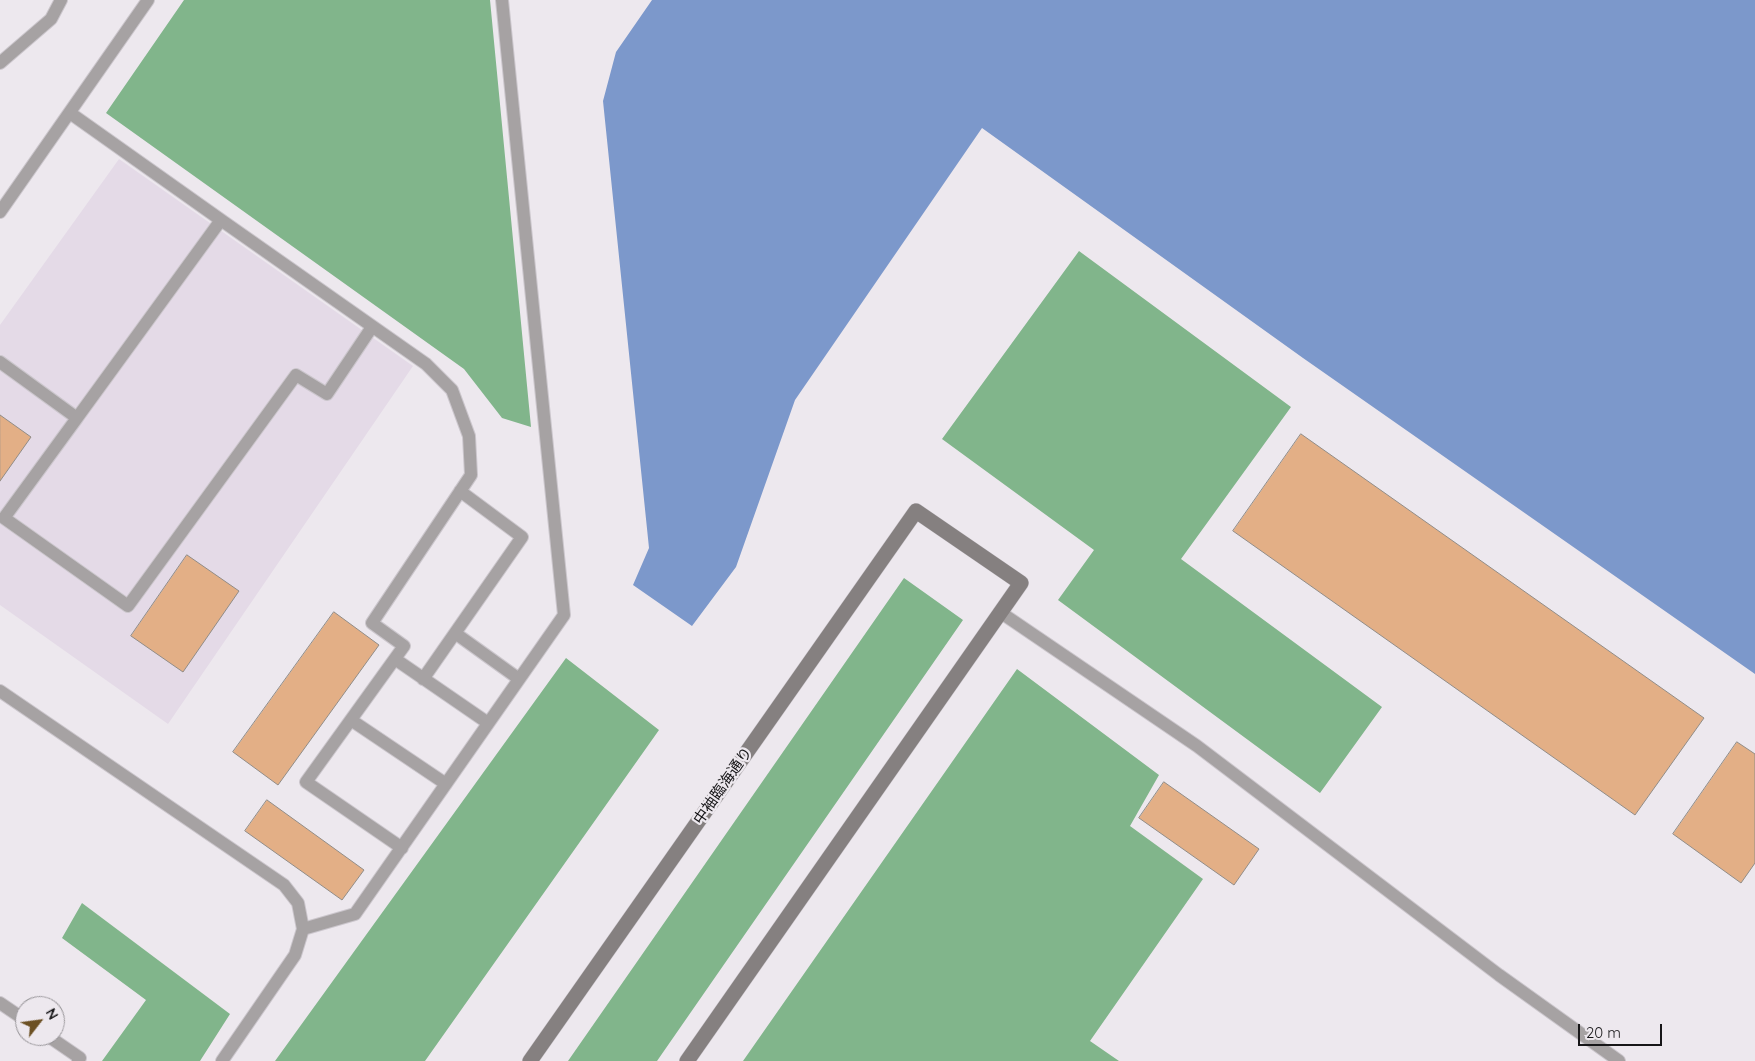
<!DOCTYPE html>
<html>
<head>
<meta charset="utf-8">
<style>
  body { margin:0 }
  #map { position:relative; width:1755px; height:1061px; overflow:hidden; background:#ede8ee; font-family:Quicksand,sans-serif }
  canvas { display:block }
  .north { position:absolute; left:15px; top:996px; width:50px; height:50px; box-sizing:border-box; background:#ede8ee; border:1px solid #979498; border-radius:50%; rotate:60deg; font-size:14px; font-weight:700; line-height:20px; text-align:center; color:#171618 }
  .north::after { content:''; display:block; margin:auto; width:18px; height:22px; background:#6c5023; clip-path:polygon(50% 0,100% 100%,50% 72%,0 100%) }
  .scale { position:absolute; left:1578px; top:1024px; width:84px; height:22px; box-sizing:border-box; border:2px solid #171618; border-top:0; padding-left:6px; font-size:15px; line-height:18px; white-space:nowrap; color:#171618; -webkit-text-stroke:4px #ede8ee; paint-order:stroke }
</style>
</head>
<body>
<div id="map">
<canvas width="1755" height="1061"></canvas>
<div class="north">N</div>
<div class="scale">20 m</div>
</div>
<script>
const context = document.querySelector('canvas').getContext('2d');
context.lineJoin = 'round';
function paint(path, color) { context.fillStyle = color; context.fill(path, 'evenodd'); }
function stroke(path, color, width, dash) { context.strokeStyle = color; context.lineWidth = width; context.lineCap = dash ? 'butt' : 'round'; context.setLineDash(dash || []); context.stroke(path); }
function label(font, color, halo, rows, align = 'center') {
  context.font = font + ' Quicksand,"Noto Sans JP",sans-serif'; context.lineWidth = 4.5; context.setLineDash([]); context.textBaseline = 'middle'; context.strokeStyle = halo; context.fillStyle = color; for (const [text, x, y, turn = 0] of rows) {
    context.save(); context.translate(x, y); context.rotate((+turn || 0) * Math.PI / 180); context.textAlign = isNaN(turn) ? turn : align; if (halo) context.strokeText(text, 0, 0); context.fillText(text, 0, 0); context.restore();
  }
}
const built = new Path2D(`
  M119,159L413,366L168,724L0,605V325Z`);
const forest = new Path2D(`
  M184,0H490L531,427L502,418L464,369L106,113Z
  M1079,251L1291,407L1181,559L1382,707L1320,793L1058,600L1094,550L942,439Z
  M904,578L963,620L657,1061H568Z
  M566,658L659,730L425,1061H275Z
  M1017,669L1159,775L1130,826L1203,879L1090,1041L1119,1061H743Z
  M82,903L230,1014L200,1061H102L146,1000L62,938Z`);
const water = new Path2D(`
  M652,0H1755V674L1303,358L982,128L795,400L736,567L692,626L633,585L649,548L603,101L616,52Z`);
const building = new Path2D(`
  M0,415L31,437L0,481Z
  M1301,434L1704,718L1635,815L1233,531Z
  M187,555L239,591L183,672L131,636Z
  M334,612L379,645L278,785L233,752Z
  M1737,742L1755,754V863L1741,883L1673,834Z
  M1164,782L1259,849L1234,885L1139,818Z
  M267,800L364,870L342,900L245,831Z`);
const lane = new Path2D(`
  M0,63L51,19L61,0
  M0,212L148,0
  M221,220L426,364L452,390L469,436L471,475L372,623L404,646L306,782L402,848
  M0,362L77,418L221,220L70,113
  M77,418L4,518L128,606L296,375L327,394L372,327
  M1000,612L1197,746L1499,975L1619,1061
  M455,633L519,679
  M395,659L488,723
  M423,679L522,537L460,491
  M0,691L284,885L298,903L303,929L295,955L222,1061
  M351,720L446,784
  M303,929L355,914L564,615L502,0
  M0,1003L25,1020
  M48,1036L80,1058L78,1061`);
const secondary = new Path2D(`
  M530,1061L916,511L1021,583L687,1061`);
const streetNames = [
  ["中袖臨海通り",723,786,-55]
];
paint(built, '#e4dae7');
paint(forest, '#81b58b');
paint(water, '#7c98cb');
paint(building, '#e3af86');
stroke(building, '#918c87', 1);
stroke(lane, '#cbc6cc', 14);
stroke(secondary, '#cbc6cc', 16);
stroke(lane, '#a6a2a3', 12);
stroke(secondary, '#858080', 15);
label('15px', '#171618', '#ede8ee', streetNames);
</script>
</body>
</html>
